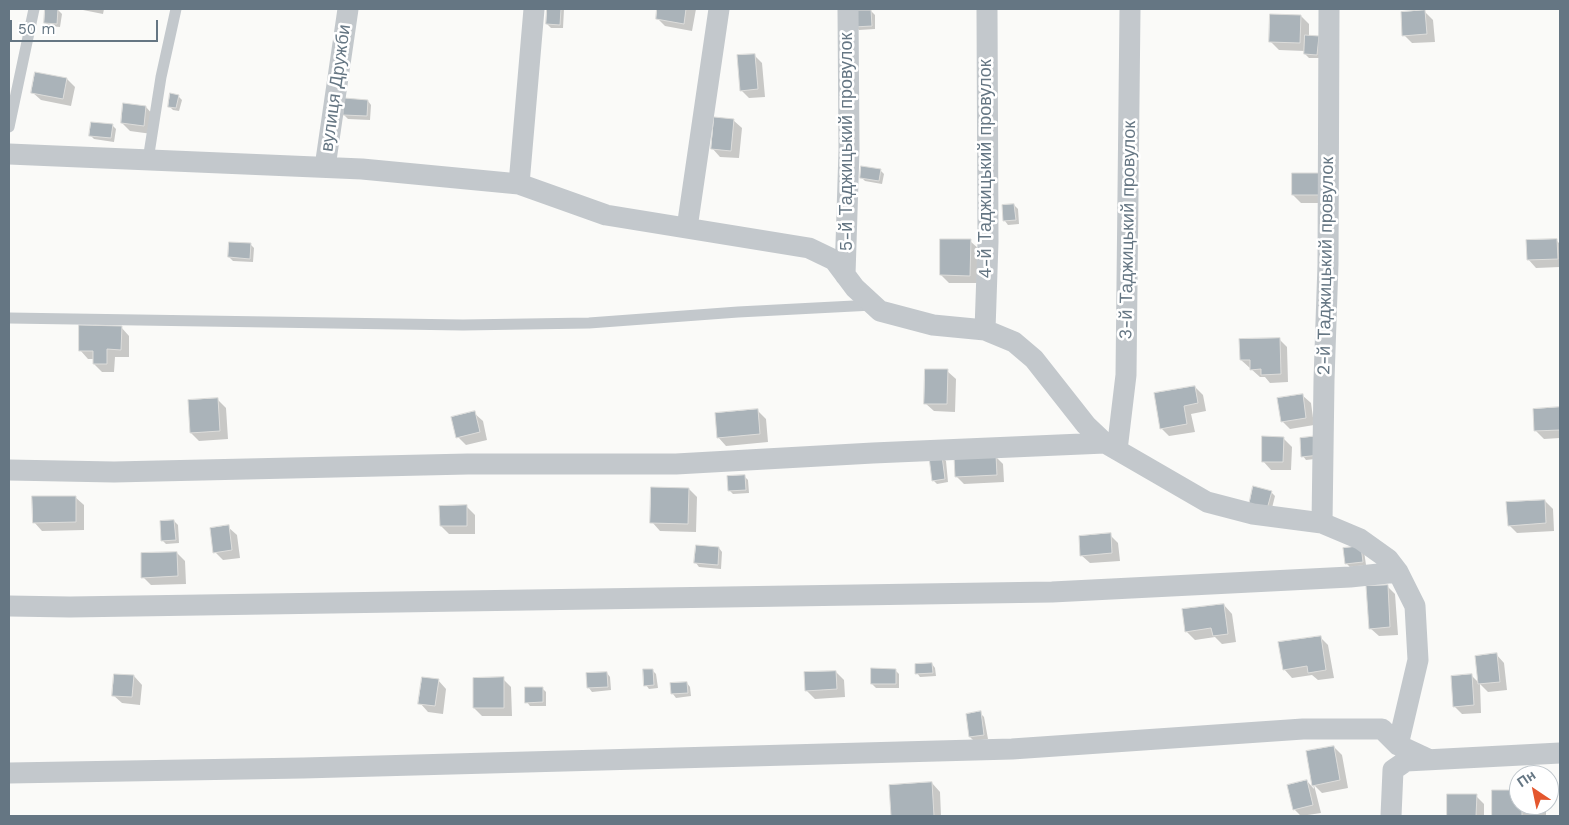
<!DOCTYPE html>
<html>
<head>
<meta charset="utf-8">
<style>
  body { margin:0 }
  #map { position:relative; width:1569px; height:825px; overflow:hidden; background:#fafaf8; font-family:"Work Sans",sans-serif }
  canvas { display:block }
  .frame { position:absolute; inset:0; border:10px solid #657683; pointer-events:none }
  .north { position:absolute; left:1509px; top:765px; width:50px; height:50px; box-sizing:border-box; background:#fff; border:1px solid #c1c8cd; border-radius:50%; rotate:326deg; font-size:14px; font-weight:700; line-height:20px; text-align:center; color:#657683 }
  .north::after { content:''; display:block; margin:auto; width:18px; height:22px; background:#e4572e; clip-path:polygon(50% 0,100% 100%,50% 72%,0 100%) }
  .scale { position:absolute; left:10px; top:20px; width:148px; height:22px; box-sizing:border-box; border:2px solid #657683; border-top:0; padding-left:6px; font-size:15px; line-height:18px; white-space:nowrap; color:#657683; -webkit-text-stroke:4px #fff; paint-order:stroke }
</style>
</head>
<body>
<div id="map">
<canvas width="1569" height="825"></canvas>
<div class="frame"></div>
<div class="north">Пн</div>
<div class="scale">50 m</div>
</div>
<script>
const context = document.querySelector('canvas').getContext('2d');
context.lineJoin = 'round';
function paint(path, color) { context.fillStyle = color; context.fill(path, 'evenodd'); }
function stroke(path, color, width, dash) { context.strokeStyle = color; context.lineWidth = width; context.lineCap = dash ? 'butt' : 'round'; context.setLineDash(dash || []); context.stroke(path); }
function label(font, color, halo, rows, align = 'center') {
  context.font = font + ' "Work Sans",sans-serif'; context.lineWidth = 5; context.setLineDash([]); context.textBaseline = 'middle'; context.strokeStyle = halo; context.fillStyle = color; for (const [text, x, y, turn = 0] of rows) {
    context.save(); context.translate(x, y); context.rotate((+turn || 0) * Math.PI / 180); context.textAlign = isNaN(turn) ? turn : align; if (halo) context.strokeText(text, 0, 0); context.fillText(text, 0, 0); context.restore();
  }
}
const shadow = new Path2D(`
  M46,9L58,10L62,14L60,27L49,26L45,22Z
  M78,9H104L103,14Z
  M548,9H564L563,28H551L547,24Z
  M659,9H696L692,31L665,26L657,18Z
  M871,11L875,15V29L859,30L855,26Z
  M1425,12L1433,20L1435,42L1412,43L1404,35Z
  M1301,16L1309,24V37L1322,41L1320,58H1309L1305,54V51L1279,50L1271,42Z
  M754,55L762,63L765,97L749,98L741,90Z
  M67,79L75,87L71,106L41,100L32,92Z
  M178,96L182,100L179,111L173,110L169,106Z
  M368,101L371,105L370,120L348,119L344,115Z
  M146,107L154,116L152,134L130,131L122,123Z
  M733,120L742,128L739,158L720,157L712,148Z
  M112,125L116,129L114,142L94,139L90,135Z
  M880,170L884,174L882,184L865,181L861,177Z
  M1320,174L1328,203H1301L1293,195Z
  M1014,205L1018,209L1019,224L1008,225L1005,221Z
  M1556,240L1560,244V267L1536,268L1528,259Z
  M970,241L979,249L978,283H949L941,275Z
  M250,244L254,248L253,262L233,261L229,257Z
  M121,327L129,336V357H115L114,372H102L94,364V359H88L80,350Z
  M1279,339L1287,347L1288,382L1270,383L1265,377H1260L1241,360Z
  M947,371L956,379L955,412L934,411L925,403Z
  M1195,387L1203,395L1206,411L1191,414L1195,432L1169,436L1161,428Z
  M1302,395L1311,403L1314,425L1290,429L1282,421Z
  M218,400L226,408L228,439L199,441L191,433Z
  M1559,408L1560,438L1544,439L1536,431Z
  M757,410L766,419L768,442L726,446L718,437Z
  M474,413L483,421L487,440L466,445L458,437Z
  M1284,439L1292,447L1291,470H1271L1263,461Z
  M1301,439L1323,458L1306,460L1303,456Z
  M995,456L1003,464L1004,482L964,484L956,476Z
  M942,457L946,461L948,482L937,484L933,480Z
  M744,476L748,480L749,493L733,494L729,490Z
  M689,489L697,497L696,532L660,531L652,522Z
  M1271,492L1275,496L1271,512L1250,504Z
  M75,497L84,505V530L42,531L34,522Z
  M1545,501L1553,509L1554,531L1517,533L1509,525Z
  M467,507L475,515V534H449L441,526Z
  M174,521L178,525L179,543L166,544L162,540Z
  M228,527L237,535L240,558L223,560L215,552Z
  M1110,535L1118,543L1120,561L1090,563L1081,555Z
  M719,548L722,552L721,569L699,567L696,563Z
  M1364,551L1366,565L1350,567L1346,563Z
  M177,553L185,561L186,584L151,585L143,577Z
  M1387,586L1395,594L1398,635L1379,636L1370,628Z
  M1224,605L1232,614L1236,642L1222,644L1215,637L1195,640L1186,631Z
  M1320,637L1328,645L1334,678L1318,680L1312,675L1292,678L1284,669Z
  M1496,654L1504,663L1507,690L1488,692L1480,684L1481,713L1462,714L1454,706L1471,675L1479,683Z
  M932,664L935,668L936,676L920,677L917,673Z
  M652,670L656,674L658,688L649,689L646,685Z
  M895,670L899,674V688H876L872,684Z
  M836,672L844,680L845,697L815,699L806,690Z
  M607,673L610,677L611,690L592,692L589,688Z
  M134,676L142,685L140,705L122,703L113,695Z
  M503,679L511,687L512,716H482L474,708Z
  M438,680L446,689L443,714L428,712L420,703Z
  M687,683L690,687L691,696L676,698L673,694Z
  M542,688L546,692V706H530L527,702Z
  M980,713L984,717L988,739L974,741L970,737L967,715Z
  M1334,747L1342,755L1348,788L1322,793L1314,785L1321,813L1301,816L1294,809L1307,781L1314,789L1307,752Z
  M932,783L940,792L941,816H892L890,786Z
  M1493,791H1519V805H1546V816H1494Z
  M1449,795L1476,796L1484,804V816H1448Z`);
const building = new Path2D(`
  M45,9H58L57,24L44,23Z
  M547,9H561L560,25L546,24Z
  M657,9H686L684,24L656,19Z
  M853,10H871L872,26L854,27Z
  M1425,10L1427,34L1402,36L1401,12Z
  M1270,14L1301,15L1300,43L1269,42Z
  M1305,35L1319,36L1317,55L1304,54Z
  M755,54L758,89L740,91L737,55Z
  M35,72L67,78L63,99L31,93Z
  M170,93L179,95L176,108L168,107Z
  M344,98L368,100L367,116L343,115Z
  M123,103L146,106L144,126L121,123Z
  M714,117L734,119L731,151L711,149Z
  M91,122L113,124L111,138L89,136Z
  M861,166L881,169L879,181L860,178Z
  M1292,173H1321L1320,195H1292Z
  M1014,204L1016,220L1003,221L1002,205Z
  M940,239H971L970,276L940,275Z
  M1557,239L1558,259L1527,260L1526,240Z
  M229,242L251,243L250,259L228,257Z
  M79,325L122,326L121,350L107,349V364H93V351H79Z
  M1280,338L1281,374L1261,375V369L1250,370V360H1240L1239,339Z
  M925,369H948L947,404H924Z
  M1195,386L1198,403L1184,406L1187,424L1160,429L1154,393Z
  M1303,394L1306,418L1281,422L1277,398Z
  M218,398L220,431L190,433L188,400Z
  M1560,407V430L1534,431L1533,409Z
  M758,409L760,434L717,438L715,413Z
  M475,411L480,432L456,438L451,417Z
  M1262,436L1284,437L1283,462H1262Z
  M1318,436L1320,455L1301,457L1300,438Z
  M996,455L997,475L955,477L954,457Z
  M942,456L945,479L932,481L929,457Z
  M745,475L746,490L728,491L727,476Z
  M1253,486L1272,491L1267,509L1249,505Z
  M651,487L689,488L688,524L650,523Z
  M32,496H76V522L33,523Z
  M1545,500L1546,523L1508,526L1506,502Z
  M467,505V526H440L439,506Z
  M174,520L176,540L161,541L160,521Z
  M229,525L232,550L213,553L210,528Z
  M1111,533L1112,553L1080,556L1079,536Z
  M696,545L719,547L718,565L694,563Z
  M1361,546L1363,562L1345,564L1343,548Z
  M177,552L178,576L141,578V553Z
  M1388,585L1390,627L1369,629L1366,586Z
  M1224,604L1228,634L1213,636L1211,628L1185,632L1182,609Z
  M1321,636L1326,670L1308,673L1307,666L1283,670L1278,642Z
  M1497,653L1500,682L1478,684L1475,656Z
  M932,663L933,673L915,674V664Z
  M871,668L896,669V684H871Z
  M643,669H653L654,685L644,686Z
  M836,671L837,689L805,691L804,672Z
  M607,672L608,687L587,688L586,673Z
  M114,674L134,675L132,697L112,696Z
  M1472,674L1474,705L1453,707L1451,676Z
  M422,677L439,679L435,706L418,704Z
  M504,677V708H473V678Z
  M687,682L688,693L671,694L670,683Z
  M525,687H543V702L525,703Z
  M981,711L984,735L969,737L966,714Z
  M1334,746L1340,780L1312,786L1306,751Z
  M1307,780L1313,805L1293,810L1287,785Z
  M932,782L934,816H891L889,785Z
  M1492,790H1519V805H1538V809L1522,810V816H1492Z
  M1447,794H1477L1476,816H1447Z`);
const service = new Path2D(`
  M9,127L34,9
  M148,160L161,77L176,9
  M9,318L463,325L589,323L738,312L873,305`);
const minor = new Path2D(`
  M9,154L362,169L519,184L606,215L809,248L834,260L855,288L880,311L933,325L985,330L1014,342L1034,359L1086,425L1105,443L1207,502L1253,514L1322,523L1360,539L1388,559L1398,572L1415,606L1418,660L1398,745
  M325,167L348,9
  M519,184L534,9
  M687,228L719,9
  M845,275L849,150L848,9
  M985,330L988,242L987,9
  M1117,450L1126,375L1130,9
  M9,470L114,472L468,464H676L873,453L1105,443
  M1322,523L1324,380L1328,264L1329,9
  M9,606L70,607L1052,592L1350,577L1398,572
  M9,773L303,768L1012,749L1303,729H1382L1398,745L1428,759
  M1391,816L1393,770L1406,761L1560,753`);
const streetNames = [
  ["вулиця Дружби",336,88,-82],
  ["5-й Таджицький провулок",847,142,-90],
  ["4-й Таджицький провулок",986,169,-90],
  ["3-й Таджицький провулок",1128,230,-89],
  ["2-й Таджицький провулок",1326,266,-89]
];
paint(shadow, '#0003');
paint(building, '#aab3b9');
stroke(building, '#dcdcda', 1);
stroke(service, '#c3c8cc', 11);
stroke(minor, '#c3c8cc', 21);
label('18px', '#657683', '#fff', streetNames);
</script>
</body>
</html>
